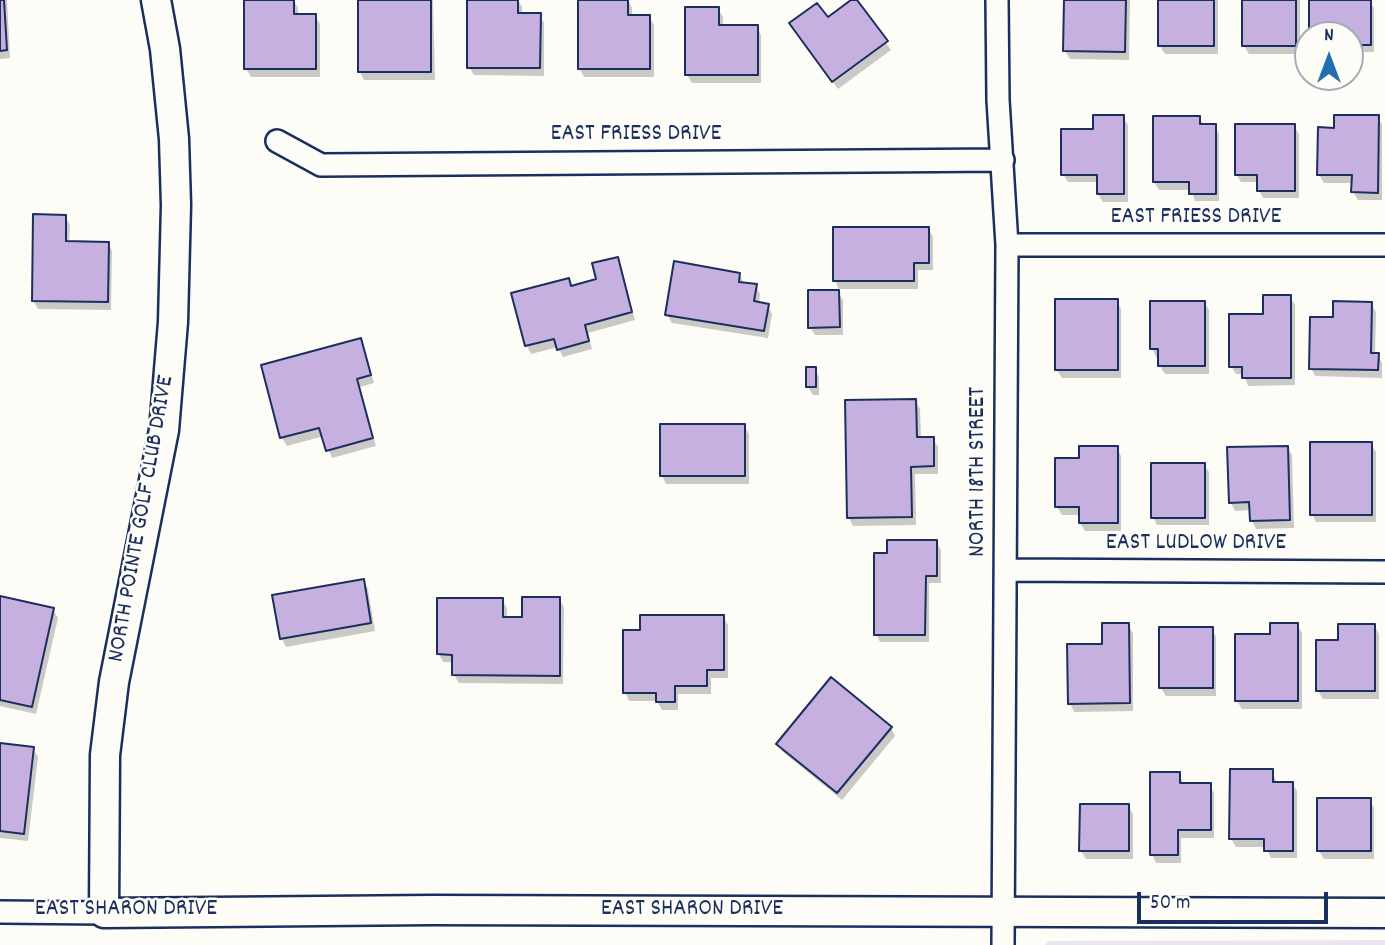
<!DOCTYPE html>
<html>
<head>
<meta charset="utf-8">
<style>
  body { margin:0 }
  #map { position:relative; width:1385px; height:945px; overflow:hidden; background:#fdfcf7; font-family:Dekko,sans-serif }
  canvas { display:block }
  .north { position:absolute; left:1294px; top:21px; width:70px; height:70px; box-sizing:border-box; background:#fdfcf7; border:2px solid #a3aaba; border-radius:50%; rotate:0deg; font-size:19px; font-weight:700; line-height:28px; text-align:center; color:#1b2f5e }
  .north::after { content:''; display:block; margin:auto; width:24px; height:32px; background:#1f6fb2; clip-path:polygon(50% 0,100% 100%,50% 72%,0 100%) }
  .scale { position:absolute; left:1137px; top:892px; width:191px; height:32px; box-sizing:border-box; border:4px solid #1b2f5e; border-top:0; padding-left:9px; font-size:21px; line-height:24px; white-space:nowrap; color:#1b2f5e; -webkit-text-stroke:5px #fdfcf7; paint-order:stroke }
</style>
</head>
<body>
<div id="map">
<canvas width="1385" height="945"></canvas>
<div class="north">N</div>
<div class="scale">50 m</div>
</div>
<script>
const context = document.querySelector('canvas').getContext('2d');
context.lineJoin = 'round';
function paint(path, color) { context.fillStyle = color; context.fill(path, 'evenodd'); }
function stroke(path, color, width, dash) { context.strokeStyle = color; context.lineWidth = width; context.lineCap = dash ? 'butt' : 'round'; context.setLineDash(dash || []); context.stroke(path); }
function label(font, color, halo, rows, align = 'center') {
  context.font = font + ' Dekko,sans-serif'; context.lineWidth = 5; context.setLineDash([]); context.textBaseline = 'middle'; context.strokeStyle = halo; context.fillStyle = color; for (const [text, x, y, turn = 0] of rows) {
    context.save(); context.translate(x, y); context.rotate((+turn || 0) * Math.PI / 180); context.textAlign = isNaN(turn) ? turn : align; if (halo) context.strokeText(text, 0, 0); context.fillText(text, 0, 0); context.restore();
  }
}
const built = new Path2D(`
  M1385,940V945H1045L1048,941Z`);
const shadow = new Path2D(`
  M0,0H7L10,58L0,59Z
  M246,0H293L298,8V16H315L320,24V77H251L246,69Z
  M360,0H433L435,80H364L360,72Z
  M469,0H518L522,7V15H540L544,23V76L474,75L469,67Z
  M580,0H628L632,8V17H649L654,25V77H584L580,69Z
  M855,0L891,50L838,89L796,32L827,19Z
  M1066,0H1130L1129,60L1070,59L1065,51Z
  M1160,0H1218V54H1165L1160,46Z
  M1244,0H1300V54H1249L1244,46Z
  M1311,0H1370L1374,8V52H1350V35H1311Z
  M718,9L723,17V27H757L761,35V83H692L687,75Z
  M1378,116L1382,125V200H1358L1353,192V183H1324L1319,175L1336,130Z
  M1123,117L1128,125V202H1103L1098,194V182H1068L1063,174L1094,131Z
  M1199,118L1204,125H1215L1219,134V201H1195L1191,190H1159L1154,182Z
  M1294,126L1299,134V198H1263L1259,190V182H1241L1236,174Z
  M65,217L70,225L69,243H108L112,251L111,310L38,309L33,300Z
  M928,228L933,237V270H918V289H839L835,281Z
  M617,259L621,267L635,320L588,333L592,349L563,357L558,347L531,354L527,346L513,294L568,280L572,287L598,280Z
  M739,274L744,284L756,286L760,294L759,304L768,306L772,314L768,338L672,323L667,315Z
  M838,292L843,300V335H815L810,327Z
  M1290,297L1295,305V385L1248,386L1244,374H1236L1231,366L1265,315Z
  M1117,301L1121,309V378H1062L1057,370Z
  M1204,302L1209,310V374H1165L1160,366V357H1156L1152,348Z
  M1371,304L1376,312L1375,355H1378L1382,363V378L1315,376L1311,368L1335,319Z
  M360,340L364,348L374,383L360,387L376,446L332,458L324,436L287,446L282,438L263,366Z
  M815,369L819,377V395H813L808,387Z
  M915,401L920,409L921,439H933L938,447V474H915L916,525L853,526L849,518Z
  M744,426L749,434V484H666L662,476Z
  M1371,444L1376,452V522H1316L1312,514Z
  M1287,447L1292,455L1294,528L1256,529L1252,521L1251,510L1235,511L1231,503Z
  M1117,448L1121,456V531H1085L1080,523V515H1062L1057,507L1080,460Z
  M1204,464L1209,472V525H1157L1153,517Z
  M936,542L941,550V583H929V642H880L876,634L889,555Z
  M363,581L368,589L375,631L286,647L282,639L274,597Z
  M0,598L53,610L58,618L36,714L0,706Z
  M559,599L564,607L563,684L459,683L454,675V662H443L439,654L502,600L507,608V619H524Z
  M723,617L728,625V678H711V694H678V710H662L657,701H629L625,692L642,631Z
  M1128,625L1133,633V711L1074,712L1070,703L1104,646Z
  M1297,625L1302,633V709H1242L1237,701L1272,636Z
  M1374,625L1379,634V699H1323L1318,691L1340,642Z
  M1212,628L1216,637V696H1166L1161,688Z
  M891,728L895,736L842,800L783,752L778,744Z
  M0,745L33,749L38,757L28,841L0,838Z
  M1272,771L1277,783H1292L1297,791V858H1271L1266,847H1236L1231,839Z
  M1179,774L1184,785H1210L1214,793V838H1181V863H1156L1152,854Z
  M1370,800L1374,808V859H1324L1319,851Z
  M1081,806H1128L1133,814V859H1086L1081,851Z`);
const building = new Path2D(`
  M0,0H4L7,50L0,51Z
  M244,0H294V14H316V69H244Z
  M358,0H431V72H358Z
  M467,0H518V13H541L540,68H467Z
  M578,0H628V15H650V69H578Z
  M851,0H857L888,41L832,82L789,23L817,3L828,17Z
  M1064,0H1126L1125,52L1063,51Z
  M1158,0H1214V46H1158Z
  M1242,0H1296V46H1242Z
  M1309,0H1371V45H1350V35H1309Z
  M685,7H719V25H758V75H685Z
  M1093,115H1124V194H1097V175H1061V129H1093Z
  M1334,115H1379L1378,193L1351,192L1352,175H1317L1318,127L1334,128Z
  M1153,116H1200V124H1216V194H1189V182H1153Z
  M1235,124H1295V191H1257V175H1235Z
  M33,214L66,215V241L109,242L108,302L32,301Z
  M833,227H929V263H914V281H833Z
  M618,257L632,312L585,325L589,341L557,350L554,339L525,346L511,293L569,278L571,286L596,279L592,263Z
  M674,261L740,273L739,282L757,284L754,301L769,304L764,331L665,315Z
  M808,290H839L840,327L808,328Z
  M1263,295H1291V378H1242V367H1229V314H1263Z
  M1055,299H1118V370H1055Z
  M1150,301H1205V366H1158V349H1150Z
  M1333,301L1372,302L1371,353H1379L1378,370L1309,369L1310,317H1333Z
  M361,338L371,375L357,379L373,438L326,451L319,428L280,438L261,365Z
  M806,367H816V387H806Z
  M916,399L917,437H934V466L911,467L912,517L847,518L845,400Z
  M660,424H745V476H660Z
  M1310,442H1372V515H1310Z
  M1079,446H1118V523H1079V507H1055V458H1079Z
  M1288,446L1290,520L1250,521L1249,502L1229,503L1227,447Z
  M1151,463H1205V518H1151Z
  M887,540H937V576H926L925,635H874V553H887Z
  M364,579L371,623L280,639L272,595Z
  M0,596L54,608L32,707L0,700Z
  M522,597H560V676L452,675V655L437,654V598H503V617H522Z
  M640,615H724V670H707V686H675V702H656V693H623V630H640Z
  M1102,623H1129L1130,703L1068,704L1067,644H1102Z
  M1270,623H1298V701H1235V634H1270Z
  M1338,624H1375V691H1316V640H1338Z
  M1159,627H1213V688H1159Z
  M831,677L892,727L837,793L776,744Z
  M0,743L34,747L24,834L0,831Z
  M1230,769H1273V782H1293V851H1264V839H1229Z
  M1150,772H1180V783H1211V830H1178V855H1150Z
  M1317,798H1371V851H1317Z
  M1080,804H1129V851H1079Z`);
const street = new Path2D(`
  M997,0L998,100L1007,245L1003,945
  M277,141L321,165L1003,160
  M1007,245H1385
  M1007,570L1385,572
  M0,912L104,913`);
const secondary = new Path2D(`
  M156,0L165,49L174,139L176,205L173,322L164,430L114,682L105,755L104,913L432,910L1385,913`);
const streetNames = [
  ["EAST FRIESS DRIVE",636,136],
  ["EAST FRIESS DRIVE",1196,219],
  ["NORTH 18TH STREET",980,472,-90],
  ["NORTH POINTE GOLF CLUB DRIVE",143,519,-80],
  ["EAST LUDLOW DRIVE",1196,545],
  ["EAST SHARON DRIVE",126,911],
  ["EAST SHARON DRIVE",692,911]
];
paint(built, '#ece5f0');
paint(shadow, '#0003');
paint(building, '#c5b0e0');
stroke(building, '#1b2f5e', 2);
stroke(street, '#1b2f5e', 26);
stroke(secondary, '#1b2f5e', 33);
stroke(street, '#fdfcf7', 21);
stroke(secondary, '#fdfcf7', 28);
label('24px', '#1b2f5e', '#fdfcf7', streetNames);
</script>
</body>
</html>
